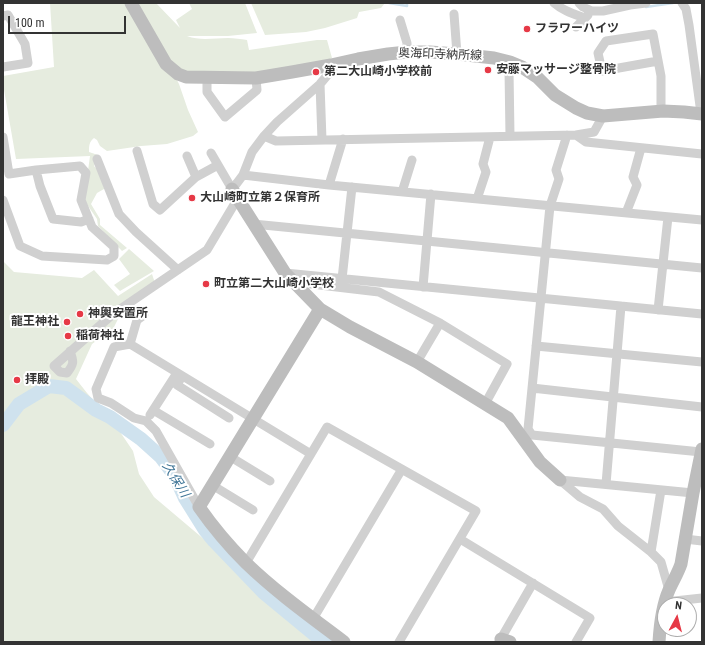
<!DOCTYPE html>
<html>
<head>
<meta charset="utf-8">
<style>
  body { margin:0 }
  #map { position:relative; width:705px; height:645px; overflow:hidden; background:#fff; font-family:"Roboto Condensed",sans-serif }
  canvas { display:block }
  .frame { position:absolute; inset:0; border:4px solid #333; pointer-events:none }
  .north { position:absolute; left:657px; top:597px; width:40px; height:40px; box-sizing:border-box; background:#fff; border:1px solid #adadad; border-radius:50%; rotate:7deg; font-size:11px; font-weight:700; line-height:16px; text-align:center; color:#333 }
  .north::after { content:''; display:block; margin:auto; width:14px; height:18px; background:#e63946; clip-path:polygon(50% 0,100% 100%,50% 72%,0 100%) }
  .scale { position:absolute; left:8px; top:16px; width:118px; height:18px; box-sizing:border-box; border:2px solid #333; border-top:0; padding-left:5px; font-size:12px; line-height:14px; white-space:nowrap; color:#333; -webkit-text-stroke:3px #fff; paint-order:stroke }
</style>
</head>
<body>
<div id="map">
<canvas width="705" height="645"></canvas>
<div class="frame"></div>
<div class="north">N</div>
<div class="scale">100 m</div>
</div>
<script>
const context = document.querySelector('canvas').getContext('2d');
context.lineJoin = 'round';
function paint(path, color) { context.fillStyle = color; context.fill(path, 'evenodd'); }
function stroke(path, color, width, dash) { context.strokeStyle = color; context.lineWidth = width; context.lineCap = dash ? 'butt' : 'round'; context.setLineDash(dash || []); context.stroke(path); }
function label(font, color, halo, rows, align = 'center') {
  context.font = font + ' "Roboto Condensed","Noto Sans JP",sans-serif'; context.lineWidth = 4; context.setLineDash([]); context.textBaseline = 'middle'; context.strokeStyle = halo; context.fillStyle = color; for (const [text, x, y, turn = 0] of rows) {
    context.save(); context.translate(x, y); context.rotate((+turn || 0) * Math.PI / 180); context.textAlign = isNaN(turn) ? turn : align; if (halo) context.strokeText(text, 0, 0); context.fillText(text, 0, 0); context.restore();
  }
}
const green = new Path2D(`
  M50,3H156L180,28L176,20L192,9L189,3H245L257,33L228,36H187C200,41 214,38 228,38C234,38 241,39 247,40L249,50L317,40H327L332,58L323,64L257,73L173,72L179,84L188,110L198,132L193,136L167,144L141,146L107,151L100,146L97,140L94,138C89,142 89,146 89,152L98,155L97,159L94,166L99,171L105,186L104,189L97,193L91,204L100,219V225L127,248L122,251L98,226L97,219L84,200L90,156L16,159L3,84V76L54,67Z
  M251,3H385L381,8L359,12L357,18L325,28L306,32L265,35Z
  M129,249L154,271L120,291L114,285L130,274L119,259Z
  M3,261L14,272L82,278L94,270L118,296L152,274L156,286L119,317L113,329L92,344L76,379L87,393L114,423L133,451L139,474L154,497L251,579L313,636L311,642H3Z`);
const stream = new Path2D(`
  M389,3L407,6V3
  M646,7L673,3`);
const river = new Path2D(`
  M3,425L19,404L49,386L66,388L96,410L110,417L141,439L161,457L175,476L185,498L205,530L214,541L263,592L320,639L325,642`);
const street = new Path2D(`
  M554,3C563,11 574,14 585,18
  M579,3L583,7L592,11H603L630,5L646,3
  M682,3L686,9L689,25L700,106V113
  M454,14L457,54
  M3,16L8,15L25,44L28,63L3,67
  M400,20L407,43V52
  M576,27L588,15
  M658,61L602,71L598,53L606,41L653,34L661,76V111
  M207,78V92L225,117L257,90L256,78
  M320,84L322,140
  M567,135L556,170L559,179L550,206L528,429L532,435L701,452
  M576,135L586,142L702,154
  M264,136L276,141L576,135L594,132L603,116
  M510,136L509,70L510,62
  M3,137L9,174L36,170L80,166L86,173L81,200L92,227L114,247V256L107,260L42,256L20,246L3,200
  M137,151L153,204L160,210L196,177L218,165
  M211,153L232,189L237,183L243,175L252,152L264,136L277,122L320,84L330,72L331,65
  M187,156L196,177
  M97,159L119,214L136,232L178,270
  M36,170L40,186L53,219L81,222L89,219
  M243,175L329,185L702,220
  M329,185L343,139
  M402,192L412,160
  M477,199L486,172L483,164L490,137
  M626,213L637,185L633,177L641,148
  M253,224L702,268
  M285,273L702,314
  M342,279L352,187
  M294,282L379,292L440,323L507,364L485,404
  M423,287L431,194
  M658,310L668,217
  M130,344L137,320L144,315
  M536,346L702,362
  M70,351C74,362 74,364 67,373L60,372L54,366L113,314L207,250L238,198
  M417,362L440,323
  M182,376L177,385L229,418
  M532,388L702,407
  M153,410L210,444
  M150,415L177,373
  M229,456L270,481
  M560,480L580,497L603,509L618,526L651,552L661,562L669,590
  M560,480L693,493
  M606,484L621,306
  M212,485L253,510
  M199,507L156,431L146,421L134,418L111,403L98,398L96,389L114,347L130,344L311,454
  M460,539L590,618L576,642
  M685,539L702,541
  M651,552L661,490
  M246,563L327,427L476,511L399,642
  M665,602L702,598
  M313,619L402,469
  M499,642L533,583`);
const secondary = new Path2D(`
  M131,3L166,64L178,74L186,77L256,78L292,72L331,65L358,59L388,54L407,52H430L457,54L494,58L510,62L522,67L537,77L555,95L576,108L587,113L603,116L663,111L684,112L702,114
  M232,189L245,210L285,273L320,309L350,327L417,362L508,418L540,462L560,480
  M320,309L199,507C213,527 229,546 246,563C276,592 311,617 344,642
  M501,639L510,642
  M659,642C660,625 662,606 669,590C673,581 678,573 681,564L693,493L702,449`);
const markers = [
  [527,29,4,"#e63946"],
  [488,70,4,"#e63946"],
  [316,72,4,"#e63946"],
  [192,198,4,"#e63946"],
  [206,284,4,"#e63946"],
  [80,314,4,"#e63946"],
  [67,322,4,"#e63946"],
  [68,336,4,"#e63946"],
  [17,380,4,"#e63946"]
];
const poiNames = [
  ["フラワーハイツ",535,29],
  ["安藤マッサージ整骨院",496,70],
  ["第二大山崎小学校前",324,72],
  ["大山崎町立第２保育所",200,198],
  ["町立第二大山崎小学校",214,284],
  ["神輿安置所",88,314],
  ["龍王神社",59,322,"right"],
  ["稲荷神社",76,336],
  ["拝殿",25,380]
];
const streetNames = [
  ["奥海印寺納所線",440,55,2]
];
const waterNames = [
  ["久保川",175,480,58]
];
paint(green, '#e6ecdf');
stroke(stream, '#cfe2ee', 2.5);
stroke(river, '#cfe2ee', 14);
stroke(street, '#d0d0d0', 9);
stroke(secondary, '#bdbdbd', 13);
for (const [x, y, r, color] of markers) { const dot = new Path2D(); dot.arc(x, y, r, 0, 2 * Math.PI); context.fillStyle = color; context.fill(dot); stroke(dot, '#fff', 1.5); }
label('bold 12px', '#333', '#fff', poiNames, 'left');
label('12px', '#333', '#fff', streetNames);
label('italic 13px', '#3f7597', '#fff', waterNames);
</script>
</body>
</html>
